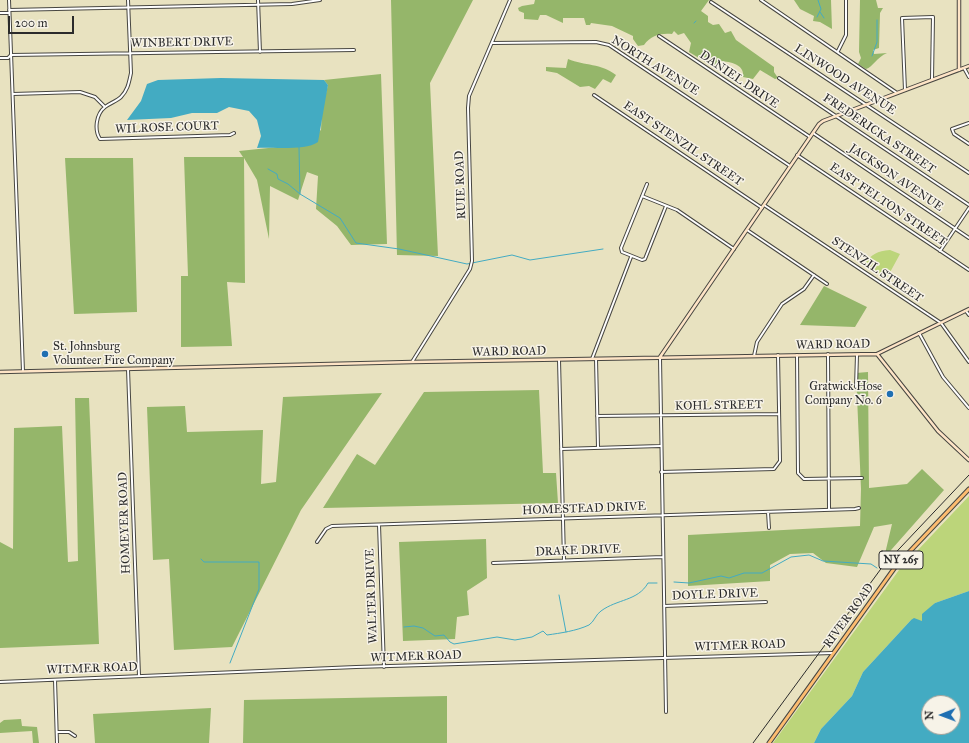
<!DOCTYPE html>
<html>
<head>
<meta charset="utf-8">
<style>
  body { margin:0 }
  #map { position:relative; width:969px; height:743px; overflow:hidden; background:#e8e2c0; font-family:"IM FELL Great Primer",serif }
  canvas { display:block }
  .north { position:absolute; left:921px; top:695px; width:40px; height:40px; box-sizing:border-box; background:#f7f3e8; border:1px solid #a5a39c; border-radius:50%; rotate:269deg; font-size:11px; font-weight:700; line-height:16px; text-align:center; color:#2b2b2b }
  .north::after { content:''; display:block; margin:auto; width:14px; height:18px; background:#1f6fb2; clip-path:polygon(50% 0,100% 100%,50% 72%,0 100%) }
  .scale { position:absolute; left:8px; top:16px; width:66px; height:18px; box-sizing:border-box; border:2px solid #2b2b2b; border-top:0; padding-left:5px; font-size:12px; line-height:14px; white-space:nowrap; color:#2b2b2b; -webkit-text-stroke:3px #f7f3e8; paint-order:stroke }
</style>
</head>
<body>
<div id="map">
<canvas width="969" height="743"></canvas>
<div class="north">N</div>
<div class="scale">200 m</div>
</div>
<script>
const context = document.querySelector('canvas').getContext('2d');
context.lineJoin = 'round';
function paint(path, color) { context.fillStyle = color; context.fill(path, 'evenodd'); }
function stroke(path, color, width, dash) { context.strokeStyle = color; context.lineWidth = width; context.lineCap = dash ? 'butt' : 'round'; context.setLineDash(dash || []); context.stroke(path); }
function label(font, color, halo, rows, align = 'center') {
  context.font = font + ' "IM FELL Great Primer",serif'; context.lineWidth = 3; context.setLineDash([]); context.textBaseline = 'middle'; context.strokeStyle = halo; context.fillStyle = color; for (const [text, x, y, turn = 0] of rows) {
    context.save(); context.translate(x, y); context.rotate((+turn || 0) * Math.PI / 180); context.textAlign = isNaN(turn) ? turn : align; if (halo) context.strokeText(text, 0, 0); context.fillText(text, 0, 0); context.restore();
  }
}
const green = new Path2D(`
  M890,250L900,254L888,276L885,277L864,264C872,254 877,251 890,250Z
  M969,496V591L935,603L922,621L911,620L863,672L852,696L821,729L814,743H773L899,570Z`);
const forest = new Path2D(`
  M391,0H473L430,83L438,256L397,255Z
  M535,0H709L701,11L708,16V22L713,25L719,24L725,33L731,31L736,40L774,67V72L778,78L775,79L760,70L753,79L743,77C745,64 730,62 721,61L712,66L689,52L691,43L684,33L678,35L674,31L672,34C661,33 651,35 644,45L638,46L633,39V36L612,26L591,23L590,25H586L584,18H563V23L546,15H540L538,20L524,19V13L519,11L518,8L522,6L534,4Z
  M794,0H831L832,29L820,22L813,21L814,16L800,9Z
  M860,0H876L878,8H883L880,13L879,48L873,50L874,54L887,53C877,57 873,67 866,69L858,64L861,58L859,52Z
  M568,59C585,66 601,63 616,75L611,83L603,79L595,89L589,86L580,87L557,73L546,71V67L566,68Z
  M381,74L387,244L351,245L337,226L316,209L318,176L307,172L298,200L270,186L269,239L257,180L244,158L245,283L227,282L232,346L181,347V276H188L184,157H243L239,151L278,147H299L321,130L322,109L328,85L324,80Z
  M65,158H133L137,312L74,314Z
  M824,286L867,307L855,327L800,325Z
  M868,372L869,488L907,484L922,469L944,490L884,558L892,524L874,527L857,567L826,563L813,553L790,554L770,565V581L688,586V535L860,526L861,489L856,373Z
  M539,390L543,473H556L558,503L323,508L357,454L375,465L424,392Z
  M382,393L301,510L232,647L174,650L169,559L153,560L147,407L185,406L187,432L263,430L261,484L276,482L283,397Z
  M75,398H89L99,644L0,648V542L13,549L14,428L62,426L68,562L78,561Z
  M486,539L487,578L467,591L469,615L457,617L455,639L403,641L399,542Z
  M447,696V743H243L244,700Z
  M211,708L209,743H95L93,714Z
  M21,719L22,726L37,727L39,743H33L32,731L0,733V723L4,720Z`);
const water = new Path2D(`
  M221,78L324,80L328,85L318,142C305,151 273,147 257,148L261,136L257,120L249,111L229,107L217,113H192L171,118L127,120L141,101L147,84L158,80Z
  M969,591V743H814L821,729L852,696L863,672L911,620L914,618L922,621V614L935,603ZM929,703H953V727H929Z`);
const stream = new Path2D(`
  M820,12L824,18
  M817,17L821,9L818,0
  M694,23L696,21
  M872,56L877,42V20
  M299,147L300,194
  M268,169L277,174L278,179L288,184L300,194L340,218L356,243L399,249L467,264L512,255L530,260L603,249
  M201,559L204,562H259V589L230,663
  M674,582L689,583L721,576L729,578L744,573H762L791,557L809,555L823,561L871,564L877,568
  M559,595L566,632
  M404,627L414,626L423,628L435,636L444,635L450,642L454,644L497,637L515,640L532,637L543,631L547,635C561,633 576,631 589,625C594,622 596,614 601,611C617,599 638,601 648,583H657`);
const street = new Path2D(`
  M9,0L23,371
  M128,0L131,73C129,82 128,90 121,97C117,101 110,103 105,107C96,114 94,130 100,139L230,135L234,133
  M258,0L260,52
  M761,0L897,93
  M711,2L969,173
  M9,10L292,4L320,0
  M0,13H9
  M659,36L810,137
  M492,43L596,42L609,45L790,166
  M838,51L846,35V0
  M11,55L354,50
  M0,58H8L11,55
  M964,68L969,77
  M779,78L969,205
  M905,90L902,18L933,17L932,79
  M13,94L80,92L95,97L105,107
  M594,95L762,208
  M969,123L952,129L954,134L969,144
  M813,133L969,238
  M797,155L969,270
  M647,184L621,248L622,252L642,260L645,259L666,206
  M642,196L677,210L734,249
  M764,205L941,323L969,362
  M747,230L827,284
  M940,251L969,208
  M966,311L969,315
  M919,333L943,377L969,408
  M828,354L829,510
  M797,355L798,473L804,479L862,478
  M754,356L757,342L782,304L804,289L814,275
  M660,358L666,712
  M592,359L631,257
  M596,359L598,447
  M559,360L564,560
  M412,362L470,269L472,261L468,108L469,96L510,0
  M128,369L139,676
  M856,387L857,355
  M597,416L779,414
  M561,449L660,446
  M661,472L774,469L780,461L778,355
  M768,512L769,528
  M379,525L384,667
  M317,542L326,529L332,526L855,509L859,508
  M493,563L663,557
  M664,606L766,602
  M55,680L57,743
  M0,682L356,667L833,653
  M57,732H69L75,736`);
const secondary = new Path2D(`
  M959,0V70
  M877,354L938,431L969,460
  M660,357L819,124L823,121L969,66
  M0,372L412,362L877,354L969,309`);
const primary = new Path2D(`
  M769,743L896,566L969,489`);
const rail = new Path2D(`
  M753,743L883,566L969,475`);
const markers = [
  [45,354,4,"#1f6fb2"],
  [890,394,4,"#1f6fb2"]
];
const shields = [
  [901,560,44]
];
const shieldNames = [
  ["NY 265",901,560]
];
const streetNames = [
  ["WINBERT DRIVE",182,43,-1],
  ["NORTH AVENUE",655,66,32],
  ["DANIEL DRIVE",739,80,34],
  ["LINWOOD AVENUE",845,80,33],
  ["WILROSE COURT",167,128,-2],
  ["FREDERICKA STREET",879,134,34],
  ["EAST STENZIL STREET",683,144,34],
  ["JACKSON AVENUE",896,178,34],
  ["RUIE ROAD",461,185,-92],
  ["EAST FELTON STREET",888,205,34],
  ["STENZIL STREET",877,270,34],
  ["WARD ROAD",833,345,-1],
  ["WARD ROAD",509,352,-1],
  ["KOHL STREET",719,406,-1],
  ["HOMESTEAD DRIVE",584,509,-2],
  ["HOMEYER ROAD",125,523,-92],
  ["DRAKE DRIVE",578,551,-2],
  ["DOYLE DRIVE",715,595,-2],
  ["WALTER DRIVE",372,596,-92],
  ["RIVER ROAD",849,616,-54],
  ["WITMER ROAD",740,646,-2],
  ["WITMER ROAD",416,657,-2],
  ["WITMER ROAD",92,669,-2]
];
const poiNames = [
  ["St. Johnsburg",53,347],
  ["Volunteer Fire Company",53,361],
  ["Gratwick Hose",882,387,"right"],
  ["Company No. 6",882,401,"right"]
];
paint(green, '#bcd57a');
paint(forest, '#95b66a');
paint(water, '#43abc2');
stroke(stream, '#43abc2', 1);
stroke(street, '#474641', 4);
stroke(secondary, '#474641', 4.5);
stroke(primary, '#474641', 5);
stroke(street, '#fff', 2);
stroke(secondary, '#fee4c6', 2.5);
stroke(primary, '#fdbc70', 3);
stroke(rail, '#2b2b2b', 1);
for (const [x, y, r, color] of markers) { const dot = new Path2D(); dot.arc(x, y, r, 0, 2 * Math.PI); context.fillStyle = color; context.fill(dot); stroke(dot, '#f7f3e8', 1.5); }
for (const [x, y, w] of shields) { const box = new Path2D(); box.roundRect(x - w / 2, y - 9, w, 18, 3); context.fillStyle = '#f7f3e8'; context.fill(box); stroke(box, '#2b2b2b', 1); }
label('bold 11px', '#2b2b2b', null, shieldNames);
label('12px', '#2b2b2b', '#f7f3e8', streetNames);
label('12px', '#2b2b2b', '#f7f3e8', poiNames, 'left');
</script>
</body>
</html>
